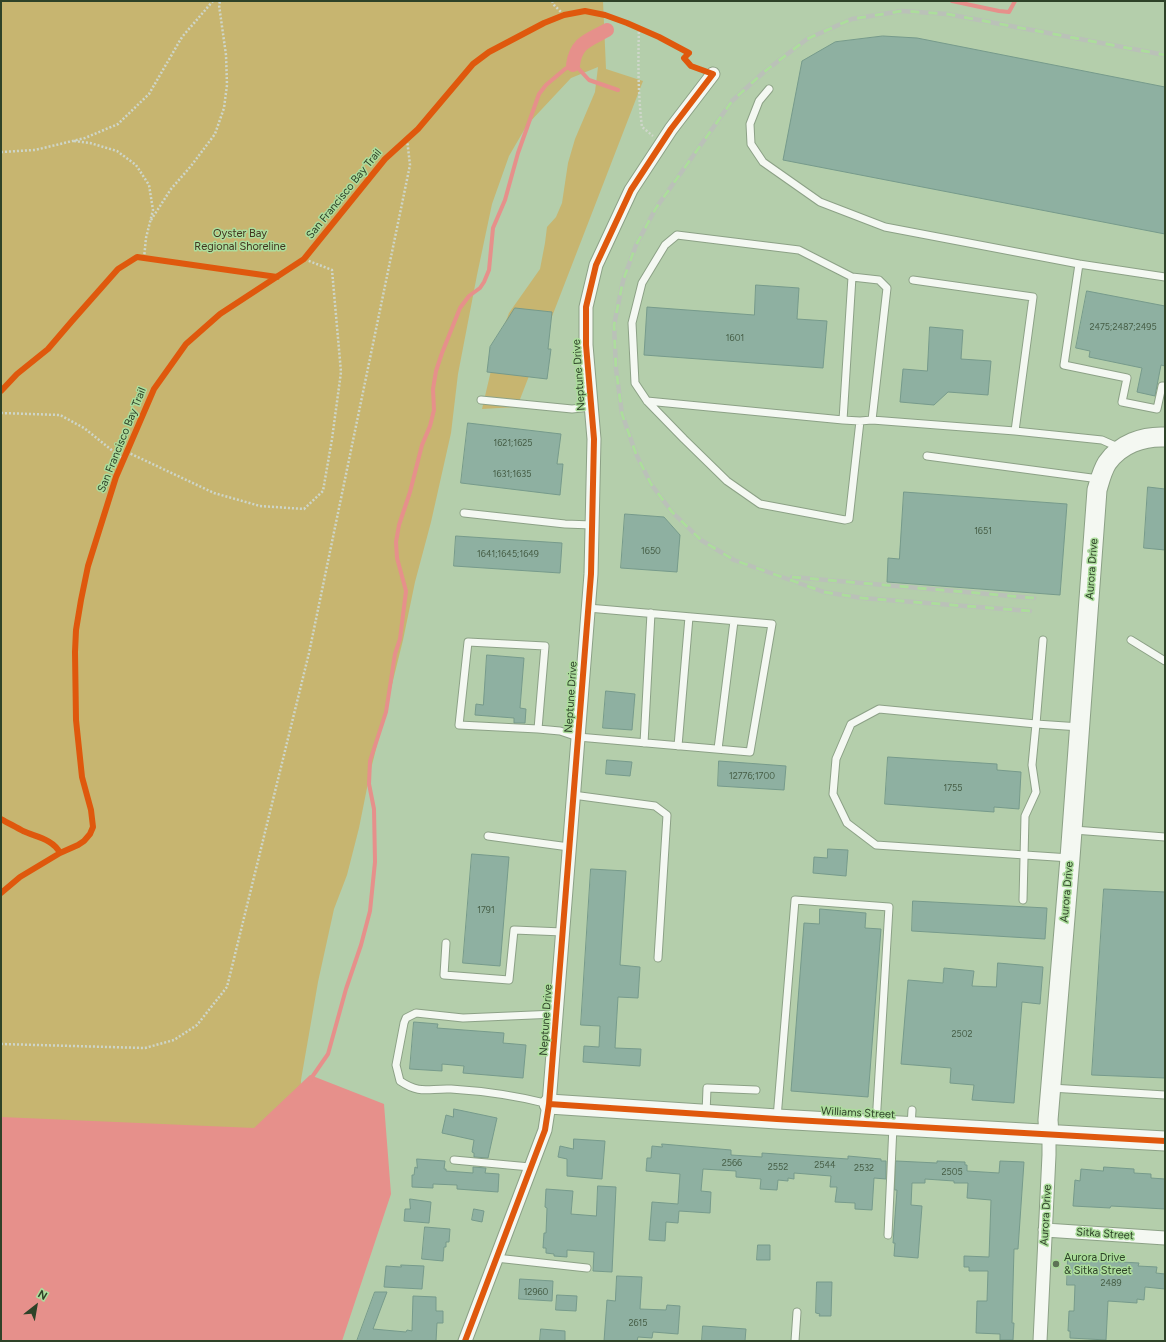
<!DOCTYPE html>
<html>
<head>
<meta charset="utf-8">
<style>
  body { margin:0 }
  #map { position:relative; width:1166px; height:1342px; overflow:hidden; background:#b4ceab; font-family:Figtree,sans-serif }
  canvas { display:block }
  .frame { position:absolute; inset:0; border:2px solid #2e4228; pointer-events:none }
  .north { position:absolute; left:16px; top:1286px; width:40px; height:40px; -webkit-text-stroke:3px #acdd9c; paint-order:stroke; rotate:31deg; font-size:11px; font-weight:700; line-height:16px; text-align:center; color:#2e4228 }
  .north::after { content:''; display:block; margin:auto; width:14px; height:18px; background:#2e4228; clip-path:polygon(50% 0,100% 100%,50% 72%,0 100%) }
</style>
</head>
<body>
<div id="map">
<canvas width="1166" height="1342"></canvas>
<div class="frame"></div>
<div class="north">N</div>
</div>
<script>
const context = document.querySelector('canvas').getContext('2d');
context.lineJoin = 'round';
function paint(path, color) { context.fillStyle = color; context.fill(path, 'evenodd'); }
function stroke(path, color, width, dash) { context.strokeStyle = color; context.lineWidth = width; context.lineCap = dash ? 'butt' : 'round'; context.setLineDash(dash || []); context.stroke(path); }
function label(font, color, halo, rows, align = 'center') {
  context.font = font + ' Figtree,sans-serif'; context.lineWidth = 3; context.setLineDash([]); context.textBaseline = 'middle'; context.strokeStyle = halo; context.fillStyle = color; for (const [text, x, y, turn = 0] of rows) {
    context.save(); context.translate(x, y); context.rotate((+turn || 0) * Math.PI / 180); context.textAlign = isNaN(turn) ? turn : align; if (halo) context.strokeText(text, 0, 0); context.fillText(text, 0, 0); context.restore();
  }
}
const green = new Path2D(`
  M1,1H603L606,69L643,81L517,407L482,409L497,345L509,313L540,269L545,243L547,227L556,217L562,203L568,163L575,139L595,92L598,67L571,78L527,125L509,156L492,204L477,275L458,374L451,433L431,522L415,582L403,640L370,773L359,828L347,875L334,909L318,982L301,1080L300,1129L1,1139Z`);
const water = new Path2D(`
  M310,1075L384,1104L391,1194L342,1341H1V1117L254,1128Z`);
const stream = new Path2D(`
  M952,1L999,11L1009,12L1015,1
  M310,1080L328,1054L346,989L361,945L370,911L375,862L374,809L369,784L370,761L386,712L395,654L400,639L406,591L397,558L396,542L399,525L410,492L422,445L430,426L434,410L433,389L436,371L442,353L460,308L469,296L480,288L484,282L489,270L493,228L505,200L518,153L539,94L546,85L565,69L573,65L577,67L589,80L618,90`);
const canal = new Path2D(`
  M573,65C576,42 589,40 607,30`);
const building = new Path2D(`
  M883,36L917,38L1165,87V234L783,160L802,61L835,42Z
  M756,285L799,288L797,319L827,321L823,368L644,355L647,307L754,315Z
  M1087,291L1165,306V366L1161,365L1155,396L1137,392L1142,368L1089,357L1090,351L1076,348Z
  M515,308L552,312L548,349H551L547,379L487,372L490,347Z
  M930,327L963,330L961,359L991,361L988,395L948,392L934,405L900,402L903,369L927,371Z
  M468,423L561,434L557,464H563L560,495L461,483Z
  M1148,487L1165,489V550L1144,548Z
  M904,492L1067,504L1060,595L887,582L888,558L899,559Z
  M625,514L664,517L680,535L677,572L621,568Z
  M456,536L562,543L560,573L454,566Z
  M487,655L524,658L520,708L526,709L525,723H514V718L475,715L476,704L483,705Z
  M606,691L635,694L632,730L603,728Z
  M888,757L997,764V770L1021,772L1019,809L994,807V812L885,804Z
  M607,760L632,762L630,776L606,774Z
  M719,761L786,766L784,790L718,786Z
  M828,849L848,850L846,876L813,873L814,857L827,858Z
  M472,854L509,857L500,966L463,963Z
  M591,869L626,871L620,965L640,967L638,998L618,997L615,1048L641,1049L640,1066L583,1062L584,1046L599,1047L600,1026L581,1025Z
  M1104,889L1165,892V1078L1092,1075Z
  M913,901L1047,908L1045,939L912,931Z
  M820,909L866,913L865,928L881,929L868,1097L791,1091L804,923L819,924Z
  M998,963L1043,967L1040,1004L1022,1002L1014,1103L972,1100L974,1085L950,1083L951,1068L901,1064L908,980L943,983L944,968L974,971L972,986L996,987Z
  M414,1022L438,1024L437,1028L504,1033L503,1043L526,1045L523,1078L463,1073L464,1066L442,1064V1071L410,1069Z
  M454,1109L497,1118L488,1158L474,1157V1153L472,1152L474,1140L442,1133L446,1115L453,1117Z
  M574,1139L605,1141L602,1179L567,1176V1159L558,1157L560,1146L573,1149Z
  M662,1144L731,1150V1155L762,1157V1153L848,1159V1156L881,1159V1161H886V1179L874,1178L872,1210L855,1209V1203L835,1202L837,1187H830L831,1176L794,1173V1179L788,1178V1181L778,1180L777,1190L760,1189L761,1179L736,1177V1171L703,1169L701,1191L711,1192L710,1213L679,1211L678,1223L666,1222L665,1241L649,1240L652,1202L678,1204L680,1174L646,1171L647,1158H651L652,1146L662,1147Z
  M417,1159L445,1161L444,1169H446V1171L473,1173V1167L486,1168L485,1173L499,1174L498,1192L457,1189V1185L433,1184V1188L412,1187V1175H414L415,1167L417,1168Z
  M896,1161L937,1163V1161L965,1162V1165H967V1171L999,1173L1000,1161L1024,1162L1018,1249H1014L1012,1323H1014L1013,1340H1000V1334L976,1333L977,1301H987L988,1271H969V1267H964V1256L989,1257L991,1200L967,1198L968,1183H954V1181L925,1179V1183H912L911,1205L922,1206L918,1258L894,1256L895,1243H893L897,1190H895Z
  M1104,1167L1134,1169V1173L1151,1174V1178L1165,1179V1209L1111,1206L1110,1208L1073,1206L1075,1180L1080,1181L1081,1169L1103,1171Z
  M598,1186L616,1187L612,1272L593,1271L594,1252L567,1250V1257L554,1256V1254L546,1253V1248H543L544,1233H546L547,1208L545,1207L546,1189L573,1191L571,1214L596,1216Z
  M410,1199L431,1202L429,1223L404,1221L405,1209H410Z
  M474,1209L484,1211L482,1222L472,1220Z
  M425,1227L450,1229L449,1242H446V1247H444L443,1261L422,1259Z
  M758,1245H770V1260H757Z
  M1068,1259L1139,1263L1138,1266L1157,1267L1156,1273L1165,1274V1289L1145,1287L1144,1300L1137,1299V1303L1108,1301L1106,1340L1070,1338V1331H1068L1069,1311H1074L1075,1285H1067Z
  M401,1265L424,1266L422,1289L384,1287L386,1266L401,1267Z
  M617,1276L642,1277L640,1309L666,1310L667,1305L680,1306L678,1334L653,1332L652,1338L638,1337L637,1341H604L607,1300L615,1301Z
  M520,1279L553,1281L552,1301L519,1299Z
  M817,1282H832L831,1316H819L820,1314L816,1313Z
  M375,1292H387L373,1329L406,1332L407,1330L412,1331L413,1296L436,1297V1311H443V1323H437L436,1341H357Z
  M557,1295L577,1296L576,1311L556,1310Z
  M703,1326L746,1329L745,1341H702Z
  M541,1329L565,1331V1341H540Z`);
const path = new Path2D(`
  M552,1L554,5L564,15
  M639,28C638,61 638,95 642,127L653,136
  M74,141L90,143L117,151L136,165L149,185L153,210L146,238L144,258
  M1,152L35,150L85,138L118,124L149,94L182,37L213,1
  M151,220L171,189L191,166L215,134L224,108L227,85L226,55L219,5L220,1
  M1,413L60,415L84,428L123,459
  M127,452L214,493L260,506L304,509L323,491L332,439L341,372L332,270L304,259
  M1,1044L145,1048L174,1040L197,1025L227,987L309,653L410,165L407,139`);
const lane = new Path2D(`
  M769,89L759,101L750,124L751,144L763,162L820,202L885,227L1079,264L1064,365L1127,378L1122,402L1157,409L1162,386H1165
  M1079,264L1165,277
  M852,277L843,420L860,421
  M913,280L1033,297L1015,431L1102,440L1120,448
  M481,400L572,409L591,407
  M647,401L843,420
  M872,420L887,288L879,280L852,277L799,250L677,235L665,245L642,283L632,323L635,383L647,401L684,439L727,481L760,504L845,520L849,519L860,421L872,420L1015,431
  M927,456L1099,479
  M464,513L565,524L592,525
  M1043,640L1036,724L1080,727
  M1131,640L1165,661
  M538,729L545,646L468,642L459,725L538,729L560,731L578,737L750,752L772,624L588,608
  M644,743L651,613
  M678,746L689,617
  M718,749L734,621
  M573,795L655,806L667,815L658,958
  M1074,830L1165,837
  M488,836L569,847
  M1023,900L1025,816L1036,792L1032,765L1036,724L879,709L851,724L836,759L833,794L847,823L876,845L1070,858
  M446,943L444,975L509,980L514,930L563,932
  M1051,1088L1165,1095
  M549,1104C518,1096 483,1091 451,1089C428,1088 421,1095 400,1081L396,1065L404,1023L406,1018L416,1013L463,1018L556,1014
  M706,1114L707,1088L756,1090
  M777,1118L795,900L889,907L876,1124
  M911,1126L912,1110
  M454,1160L530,1167
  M888,1235L893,1126
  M496,1258L587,1268
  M795,1341L797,1312`);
const street = new Path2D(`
  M1045,1230L1165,1238
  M465,1341L545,1130L549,1104L591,574L594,439L586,345V307L596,265L631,190L671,129L713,74
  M1040,1341L1049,1155V1134`);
const secondary = new Path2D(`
  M549,1104L777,1119L1165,1141
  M1049,1134L1048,1120L1070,858L1097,490C1100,480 1102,471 1107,463C1120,444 1143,436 1165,437`);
const rail = new Path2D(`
  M792,577L1034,598
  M1030,611L862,598L824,592L734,560L701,540L672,512L651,484L636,454L622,414L616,369L614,325L623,281L636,245L656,208L732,101L764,72L807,39L852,19L902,11L947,14L1165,55`);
const cycleway = new Path2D(`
  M1,391L17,374L48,349L72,321L118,269L137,257L277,277
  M1,819C8,823 16,827 23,831C36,837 53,839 60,853
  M1,893L20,877L60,853L78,845L84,841L90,834L93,827L91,810L82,777L76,720L75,652L76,630L81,600L88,566L116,477L154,389L186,344L220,314L304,259L385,159L418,129L473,64L489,52L544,23L564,15L585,11L605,15L627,23L659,37L689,53L684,58L691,66L713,74L671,129L631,190L596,265L586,307V345L594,439L591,574L549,1104L545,1130L465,1341
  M549,1104L777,1119L1165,1141`);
const markers = [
  [1056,1264,4,"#5d7356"]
];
const numberNames = [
  ["2475;2487;2495",1123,327],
  ["1601",735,338],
  ["1621;1625",513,443],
  ["1631;1635",512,474],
  ["1651",983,531],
  ["1650",651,551],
  ["1641;1645;1649",508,554],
  ["12776;1700",752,776],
  ["1755",953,788],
  ["1791",486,910],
  ["2502",962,1034],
  ["2566",732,1163],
  ["2544",825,1165],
  ["2552",778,1167],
  ["2532",864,1168],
  ["2505",952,1172],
  ["2489",1111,1283],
  ["12960",536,1292],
  ["2615",638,1323]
];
const streetNames = [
  ["San Francisco Bay Trail",344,194,-51],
  ["Neptune Drive",579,375,-94],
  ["San Francisco Bay Trail",122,440,-68],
  ["Aurora Drive",1092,569,-86],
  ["Neptune Drive",571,697,-86],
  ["Aurora Drive",1067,892,-85],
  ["Neptune Drive",546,1020,-86],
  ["Williams Street",858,1113,3],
  ["Aurora Drive",1046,1215,-87],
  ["Sitka Street",1105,1234,4]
];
const parkNames = [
  ["Oyster Bay",240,234],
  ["Regional Shoreline",240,247]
];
const poiNames = [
  ["Aurora Drive",1064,1258],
  ["& Sitka Street",1064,1271]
];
paint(green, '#c7b570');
paint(water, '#e6908b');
stroke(stream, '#e6908b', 4);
stroke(canal, '#e6908b', 14);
paint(building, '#8eb0a1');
stroke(building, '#769a8b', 1);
stroke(lane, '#8ca186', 9);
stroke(street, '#8ca186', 15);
stroke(secondary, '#8ca186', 21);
stroke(path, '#ced6ca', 2.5, [2, 2]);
stroke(lane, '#f4f8f2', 7);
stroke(street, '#f4f8f2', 13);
stroke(secondary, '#f4f8f2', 19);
stroke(rail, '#bac1b8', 4.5);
stroke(rail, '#acdd9c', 3, [9]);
stroke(cycleway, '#df580d', 6);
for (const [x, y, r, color] of markers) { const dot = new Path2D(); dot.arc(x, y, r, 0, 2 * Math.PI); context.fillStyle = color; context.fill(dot); stroke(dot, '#acdd9c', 1.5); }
label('9px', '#465e46', null, numberNames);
label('11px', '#2e4228', '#acdd9c', streetNames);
label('11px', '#42341f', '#acdd9c', parkNames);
label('11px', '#2e4228', '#acdd9c', poiNames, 'left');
</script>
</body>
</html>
